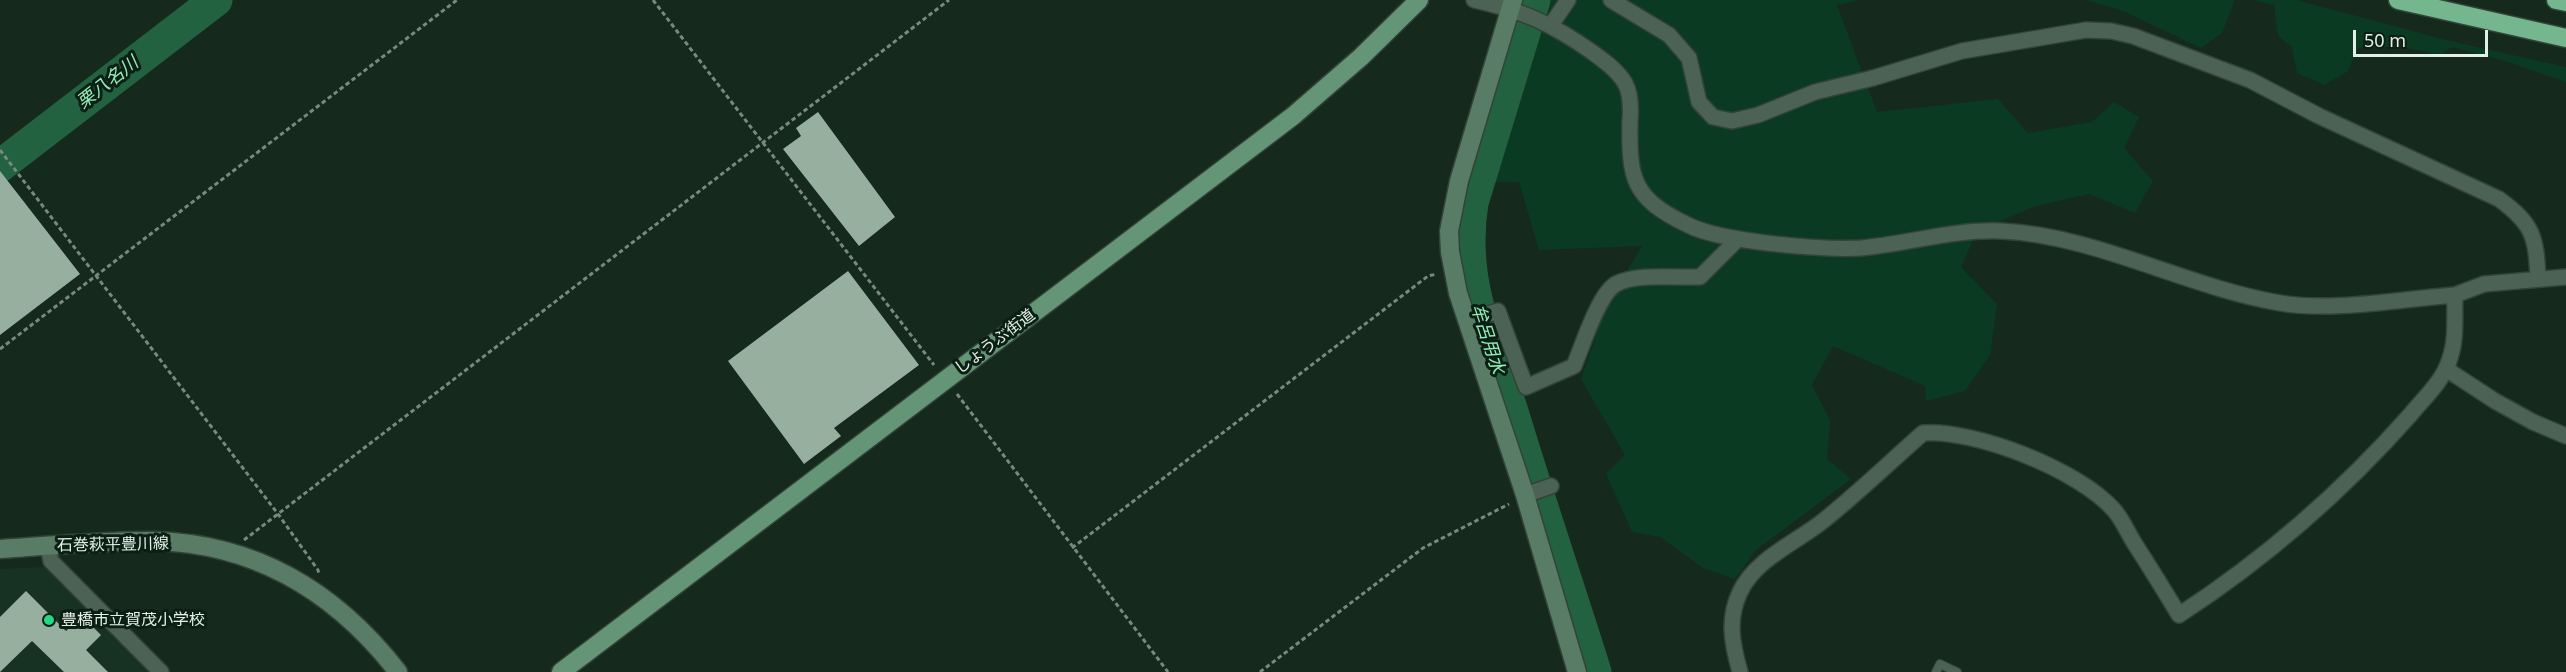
<!DOCTYPE html>
<html>
<head>
<meta charset="utf-8">
<style>
  body { margin:0 }
  #map { position:relative; width:2566px; height:672px; overflow:hidden; background:#15291d; font-family:"Noto Sans",sans-serif }
  canvas { display:block }
  .scale { position:absolute; left:2353px; top:30px; width:135px; height:27px; box-sizing:border-box; border:3px solid #e3f0e7; border-top:0; padding-left:8px; font-size:18px; line-height:21px; white-space:nowrap; color:#e3f0e7; -webkit-text-stroke:4px #0c1f14; paint-order:stroke }
</style>
</head>
<body>
<div id="map">
<canvas width="2566" height="672"></canvas>
<div class="scale">50 m</div>
</div>
<script>
const context = document.querySelector('canvas').getContext('2d');
context.lineJoin = 'round';
function paint(path, color) { context.fillStyle = color; context.fill(path, 'evenodd'); }
function stroke(path, color, width, dash) { context.strokeStyle = color; context.lineWidth = width; context.lineCap = dash ? 'butt' : 'round'; context.setLineDash(dash || []); context.stroke(path); }
function label(font, color, halo, rows, align = 'center') {
  context.font = font + ' "Noto Sans","Noto Sans JP",sans-serif'; context.lineWidth = 6; context.setLineDash([]); context.textBaseline = 'middle'; context.strokeStyle = halo; context.fillStyle = color; for (const [text, x, y, turn = 0] of rows) {
    context.save(); context.translate(x, y); context.rotate((+turn || 0) * Math.PI / 180); context.textAlign = isNaN(turn) ? turn : align; if (halo) context.strokeText(text, 0, 0); context.fillText(text, 0, 0); context.restore();
  }
}
const built = new Path2D(`
  M45,567L151,672H0V569Z`);
const green = new Path2D(`
  M1548,0H1860L1837,5L1877,112L1998,99L2028,133L2092,122L2114,102L2139,117L2124,148L2153,181L2135,213L2089,194L2036,206L1977,231L1961,267L1997,304L1990,355L1965,391L1926,401L1925,386L1833,346L1812,385L1830,420L1827,459L1851,479L1756,550L1735,579L1703,568L1660,537L1632,532L1606,474L1625,455L1581,379L1607,304L1642,246L1539,250L1519,182H1488Z
  M2086,0H2235L2222,33L2201,48L2123,11Z
  M2252,0H2297L2446,40L2566,67V82L2502,60L2452,47L2441,55L2401,47H2359L2347,72L2324,85L2297,73L2292,47L2278,36L2274,5Z`);
const river = new Path2D(`
  M1534,0L1472,203C1459,283 1490,341 1513,415C1539,501 1568,586 1595,672
  M0,166L216,0`);
const building = new Path2D(`
  M818,112L895,217L859,246L783,149L801,136L796,128Z
  M0,171L80,274L0,335Z
  M848,271L919,365L834,428L841,436L804,464L728,361Z
  M26,591L66,631L82,616L101,635L86,650L108,672H64L32,641L0,672V617Z`);
const path = new Path2D(`
  M653,0L934,365
  M0,150L278,514L318,570L319,575
  M0,349L457,0
  M957,394L1168,672
  M244,540L949,0
  M1072,548L1428,276L1437,274
  M1260,672L1423,548L1509,504`);
const lane = new Path2D(`
  M1936,672L1940,664L1957,672`);
const street = new Path2D(`
  M1474,0C1523,11 1551,23 1592,52C1603,60 1617,70 1625,83C1631,94 1631,109 1630,121C1629,179 1632,198 1688,225C1721,242 1822,250 1861,248C1907,244 1954,229 2001,231C2095,235 2186,287 2280,303C2333,312 2401,299 2455,295
  M1611,0L1669,35L1689,58L1699,102L1713,117L1732,121L1758,115L1815,92L1873,78L1962,51L2086,30L2111,31L2133,36L2250,80L2319,116L2499,199C2533,224 2536,236 2538,278
  M1551,25L1568,0
  M1467,321L1498,311L1526,387L1574,366C1582,347 1599,293 1616,284C1636,273 1677,278 1700,277L1738,239
  M2446,369L2495,401L2533,422L2566,436
  M1531,493L1551,486
  M48,547L51,561L161,672
  M1740,672C1732,644 1727,619 1740,592C1755,559 1797,542 1823,521C1858,493 1890,462 1923,433C1975,429 2079,470 2114,510C2122,519 2127,531 2133,541C2149,566 2164,590 2179,615C2265,559 2343,491 2411,414C2425,397 2444,380 2450,358C2457,338 2454,315 2455,295L2484,284L2566,277`);
const secondary = new Path2D(`
  M1513,0L1459,181L1449,231L1450,252L1458,293L1525,495L1577,672
  M0,549C51,546 104,540 155,541C257,544 336,592 398,672`);
const primary = new Path2D(`
  M561,672L1293,116L1361,57L1419,0`);
const highway = new Path2D(`
  M2398,0L2566,38
  M2556,0L2566,2`);
const markers = [
  [49,620,6,"#24d886"]
];
const streetNames = [
  ["しょうぶ街道",995,342,-37],
  ["石巻萩平豊川線",113,545,-1]
];
const poiNames = [
  ["豊橋市立賀茂小学校",61,620]
];
const waterNames = [
  ["栗八名川",108,83,-38],
  ["牟呂用水",1487,339,72]
];
paint(built, '#173222');
paint(green, '#0b3a22');
stroke(river, '#236240', 33);
paint(building, '#97af9f');
stroke(lane, '#334338', 10);
stroke(street, '#334338', 18);
stroke(secondary, '#334338', 21);
stroke(primary, '#334338', 21);
stroke(highway, '#334338', 21);
stroke(path, '#79897f', 3, [4.5, 3]);
stroke(lane, '#4c6254', 8);
stroke(street, '#4c6254', 15);
stroke(secondary, '#587c65', 18);
stroke(primary, '#649577', 18);
stroke(highway, '#74b78e', 18);
for (const [x, y, r, color] of markers) { const dot = new Path2D(); dot.arc(x, y, r, 0, 2 * Math.PI); context.fillStyle = color; context.fill(dot); stroke(dot, '#0c1f14', 2); }
label('16px', '#e3f0e7', '#0c1f14', streetNames);
label('16px', '#e3f0e7', '#0c1f14', poiNames, 'left');
label('italic 18px', '#93edb6', '#0c1f14', waterNames);
</script>
</body>
</html>
